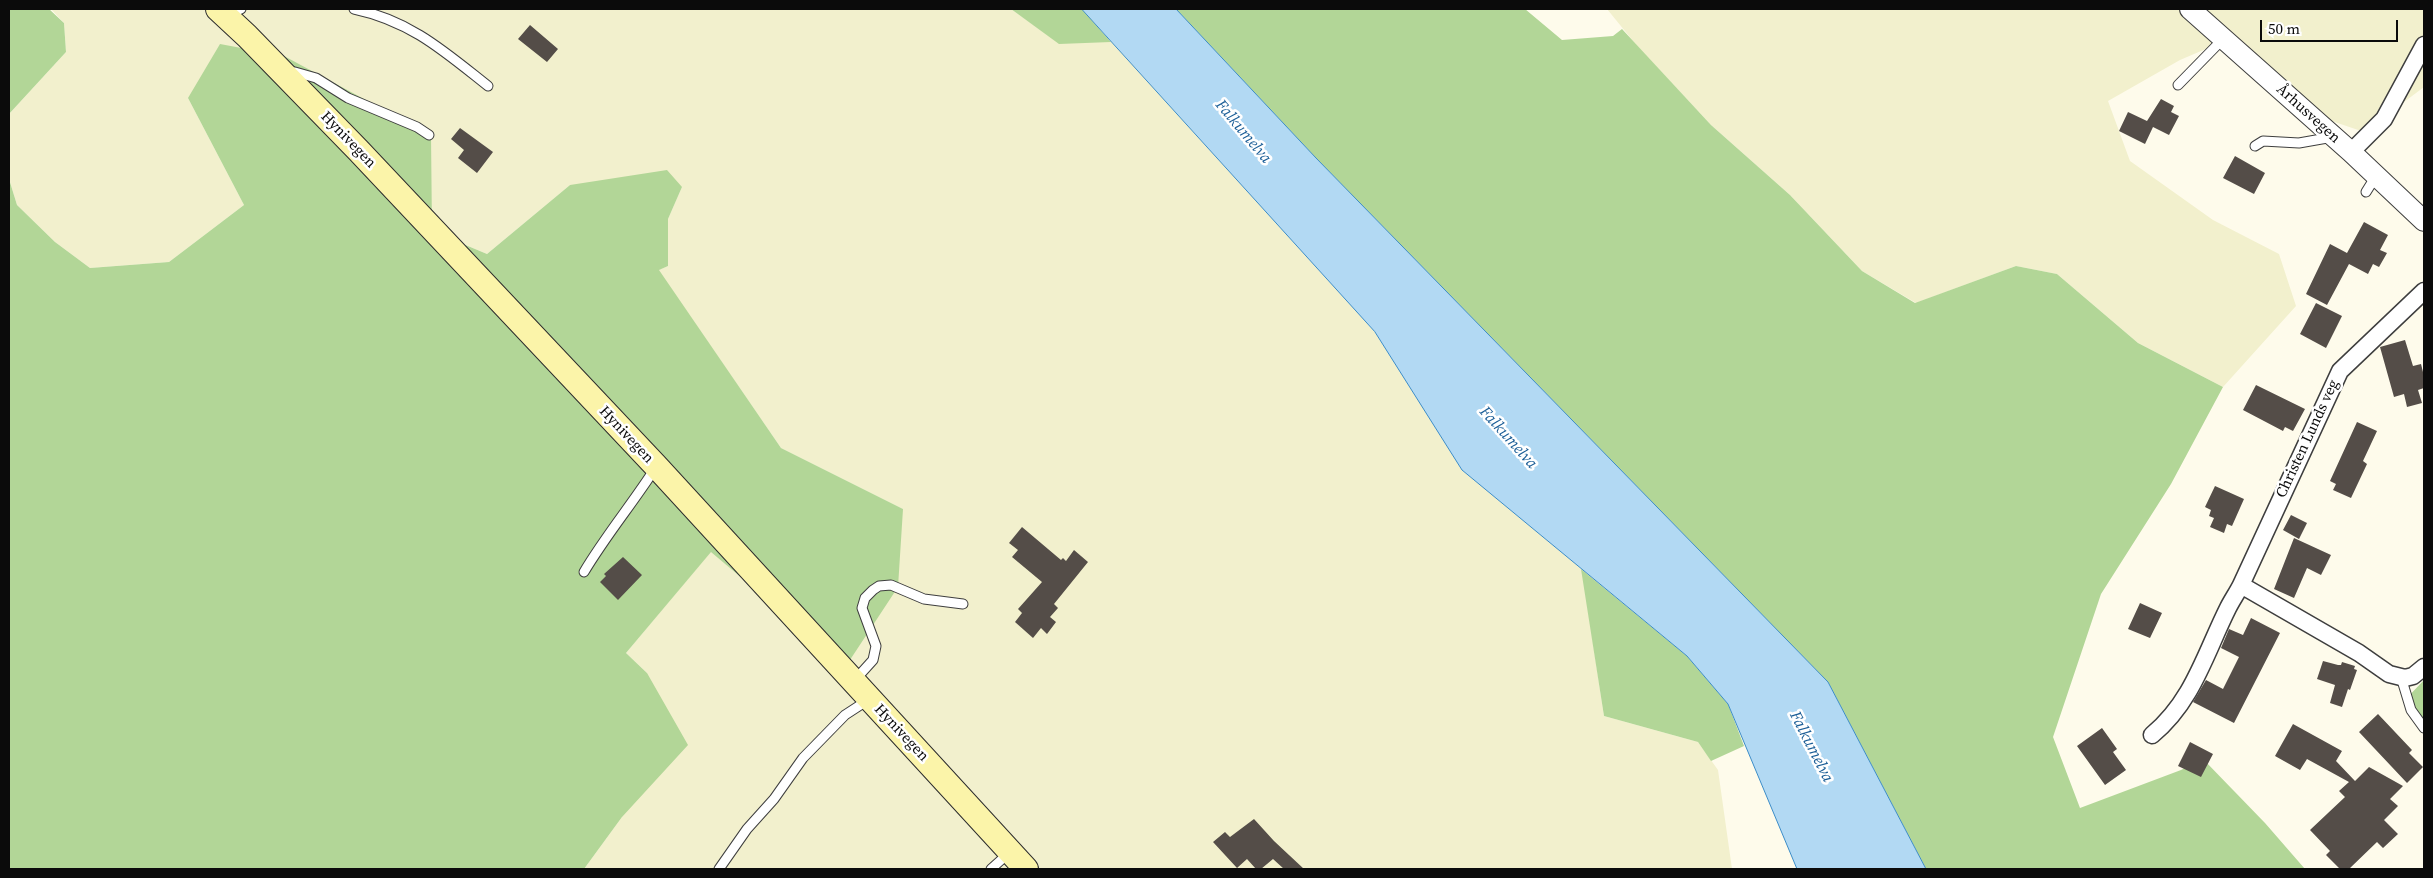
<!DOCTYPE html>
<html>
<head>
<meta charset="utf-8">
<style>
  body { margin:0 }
  #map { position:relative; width:2433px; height:878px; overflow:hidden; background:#fefbeb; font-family:"Source Serif 4",serif }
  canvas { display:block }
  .frame { position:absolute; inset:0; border:10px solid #0b0b0b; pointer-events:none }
  .scale { position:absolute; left:2260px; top:20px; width:138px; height:22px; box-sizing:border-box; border:2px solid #0b0b0b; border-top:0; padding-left:6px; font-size:15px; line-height:18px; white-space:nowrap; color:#0b0b0b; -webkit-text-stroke:4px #fff; paint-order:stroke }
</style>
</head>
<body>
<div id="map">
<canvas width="2433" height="878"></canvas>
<div class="frame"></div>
<div class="scale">50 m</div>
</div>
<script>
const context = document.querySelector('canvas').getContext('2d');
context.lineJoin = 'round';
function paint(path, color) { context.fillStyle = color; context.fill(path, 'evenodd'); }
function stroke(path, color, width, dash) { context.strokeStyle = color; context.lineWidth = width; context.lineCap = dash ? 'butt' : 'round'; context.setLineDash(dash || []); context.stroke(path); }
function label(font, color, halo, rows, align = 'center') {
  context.font = font + ' "Source Serif 4",serif'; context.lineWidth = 5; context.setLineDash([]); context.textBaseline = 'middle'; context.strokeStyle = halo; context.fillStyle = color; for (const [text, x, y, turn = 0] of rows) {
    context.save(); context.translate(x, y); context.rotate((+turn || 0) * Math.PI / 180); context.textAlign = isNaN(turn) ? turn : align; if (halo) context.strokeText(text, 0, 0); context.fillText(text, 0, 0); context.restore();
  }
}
const farmland = new Path2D(`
  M51,9H1011L1059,43L1111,41L1082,9L1375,332L1462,470L1687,656L1582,570L1604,716L1698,742L1718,770L1732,869H584L622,817L647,673L626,653L711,551L846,666L903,509L781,448L658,270L668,266V219L682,187L570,185L487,254L432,231L188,98L244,205L169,262L90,268L55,242L17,205L9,179V114L66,52L64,23Z
  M1607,9H2424V87L2364,132L2320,117L2222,42L2180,60L2108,101L2130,161L2213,220L2279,254L2296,306L2223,387L2138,343L2057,274L2016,266L1916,303L1862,271L1790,195L1711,125L1638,47Z`);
const forest = new Path2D(`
  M9,9H49L64,23L66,52L9,114Z
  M1011,9H1082L1111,42L1059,44Z
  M1176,9H1525L1562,40L1613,36L1622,29L1711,125L1790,195L1862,271L1915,303L2016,266L2057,274L2138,343L2223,387L2171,484L2101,594L2053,737L2080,808L2181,770L2203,759L2265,823L2305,869H1926L1828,682L1316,158Z
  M220,44L284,56L431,135L432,231L487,254L570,185L667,170L682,187L668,219V266L659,270L781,448L903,509L898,587L846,666L711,552L626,653L647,673L688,745L622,817L584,869H9V179L17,205L55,242L90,268L169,262L244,205L188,98Z
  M1581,569L1687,656L1728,704L1744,746L1711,761L1698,742L1604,716Z
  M2424,680V726L2404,701Z`);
const water = new Path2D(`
  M1082,9H1176L1316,158L1828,682L1926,869H1797L1728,704L1687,656L1462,470L1375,332Z`);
const building = new Path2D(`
  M530,25L558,49L547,62L518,39Z
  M2161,99L2174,106L2171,112L2179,116L2169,135L2153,127L2145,144L2119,131L2128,112L2147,121Z
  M460,128L493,152L477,173L458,158L464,150L451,139Z
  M2235,156L2265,173L2254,194L2223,178Z
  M2364,222L2388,235L2380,250L2387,253L2379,267L2373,264L2368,274L2349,264L2327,305L2306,294L2330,244L2347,253Z
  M2316,303L2342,316L2326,348L2300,334Z
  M2405,340L2413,366L2421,364L2424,376V388L2418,390L2422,403L2407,407L2404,394L2394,397L2380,347Z
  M2256,385L2305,409L2293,431L2285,427L2283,431L2243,410Z
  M2357,422L2377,431L2363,461L2367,464L2351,498L2333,490L2336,484L2330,481Z
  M2215,486L2244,499L2232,526L2227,524L2224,533L2210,527L2214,518L2209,516L2211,510L2205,507Z
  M2291,515L2307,523L2299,539L2283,530Z
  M1022,527L1061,560L1063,558L1066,561L1074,550L1088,562L1054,604L1058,608L1050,617L1056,622L1047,634L1041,628L1033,638L1015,622L1022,613L1018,609L1042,582L1012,557L1018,550L1009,543Z
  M2294,538L2331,555L2321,575L2307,568L2294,598L2274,589Z
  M623,557L642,575L618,600L600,582L606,576L604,574Z
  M2140,603L2162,613L2150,638L2128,629Z
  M2251,618L2280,633L2234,723L2193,702L2206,680L2223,689L2239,657L2221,648L2229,629L2243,635Z
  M2323,661L2338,665H2341L2342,662L2355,666L2354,669L2357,670L2350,690L2348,689L2342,707L2330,703L2335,685L2317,679Z
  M2378,714L2412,750L2409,753L2423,767L2407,783L2359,732Z
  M2293,724L2342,751L2336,761L2355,781L2369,767L2403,786L2390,799L2398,806L2384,820L2398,834L2383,848L2377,842L2349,869H2340L2326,855L2330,851L2310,830L2345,797L2339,791L2349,782L2307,759L2300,770L2275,756Z
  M2102,728L2117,749L2113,752L2126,770L2105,785L2077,746Z
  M2190,742L2213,754L2201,777L2178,766Z
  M1254,819L1274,841L1304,869H1284L1273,859L1261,869H1256L1247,859L1237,868L1213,842L1225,832L1230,837Z`);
const service = new Path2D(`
  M354,9C411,21 445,52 488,86
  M228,15L241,9
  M290,73L295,72L316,78L348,98L417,127L429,135
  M2178,85L2223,39
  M2255,146L2263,141L2299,143L2333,137
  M2366,192L2376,176
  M584,572C606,535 633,503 656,467
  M2401,677L2411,710L2424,728
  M854,681L873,660L876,646L862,608L865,598L873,590L879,586L891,585L924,599L963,604
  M719,869L747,829L774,799L803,758L845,715L868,700
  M991,869L1010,852`);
const minor = new Path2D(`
  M2351,152L2384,119L2424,45
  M2424,291L2340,371L2241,585L2359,653L2389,674L2405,678L2413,676L2424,667
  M2152,735C2193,701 2205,654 2228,608C2232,600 2237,593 2241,585`);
const tertiary = new Path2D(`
  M2190,9L2351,152L2424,221`);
const secondary = new Path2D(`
  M218,9L247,36L358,150L656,466L1026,869`);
const streetNames = [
  ["Århusvegen",2308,114,42],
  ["Hynivegen",348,140,46],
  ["Hynivegen",626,435,47],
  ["Christen Lunds veg",2308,439,-65],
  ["Hynivegen",901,733,47]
];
const waterNames = [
  ["Falkumelva",1243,132,50],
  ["Falkumelva",1508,438,48],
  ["Falkumelva",1811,747,63]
];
paint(farmland, '#f2f0cd');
paint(forest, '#b2d697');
paint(water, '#b2d9f3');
stroke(water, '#3c8cc7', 1);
paint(building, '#544d48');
stroke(service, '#3e3e3e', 11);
stroke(minor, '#3e3e3e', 19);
stroke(tertiary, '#3e3e3e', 22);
stroke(secondary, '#2d2d2d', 26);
stroke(service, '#fff', 9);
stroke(minor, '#fff', 16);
stroke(tertiary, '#fff', 20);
stroke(secondary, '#fbf4a9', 24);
label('15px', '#0b0b0b', '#fff', streetNames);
label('italic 16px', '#1b5e97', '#fff', waterNames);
</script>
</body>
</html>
